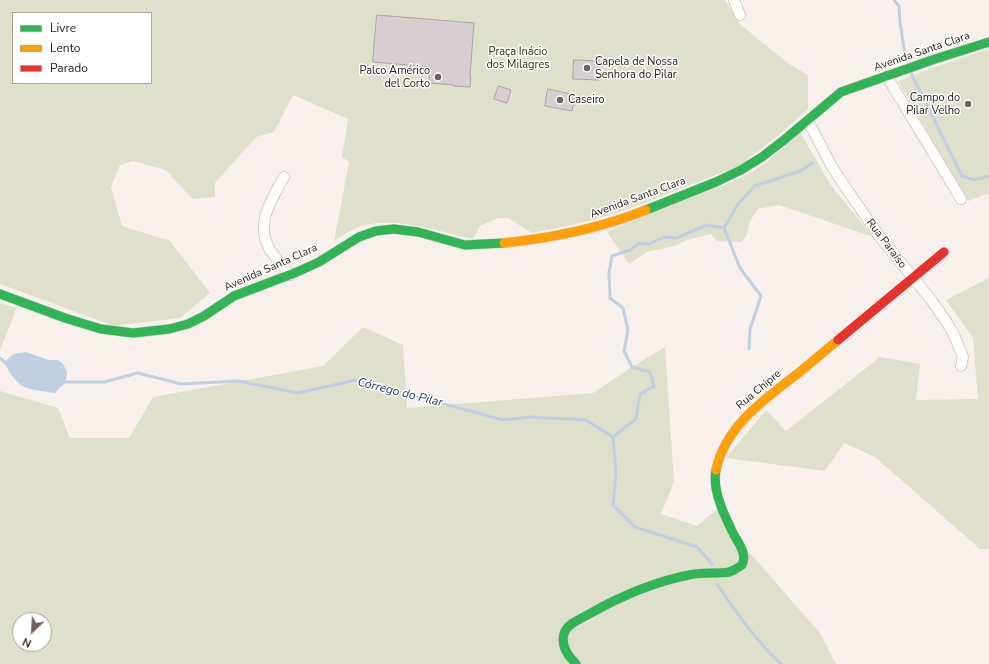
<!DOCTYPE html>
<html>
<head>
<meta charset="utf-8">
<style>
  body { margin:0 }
  #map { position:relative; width:989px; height:664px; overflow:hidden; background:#f7f0ec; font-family:"Nunito Sans",sans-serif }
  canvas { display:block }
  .legend { position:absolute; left:12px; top:12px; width:140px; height:72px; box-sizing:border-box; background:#fff; border:1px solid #a7a3a0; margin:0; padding:5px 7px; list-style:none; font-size:12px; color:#231911 }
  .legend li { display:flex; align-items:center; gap:8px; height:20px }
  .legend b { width:20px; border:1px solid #a7a3a0 }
  .north { position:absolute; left:12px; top:612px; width:40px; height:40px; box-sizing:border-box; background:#fff; border:1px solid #a7a3a0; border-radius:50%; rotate:205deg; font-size:11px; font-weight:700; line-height:16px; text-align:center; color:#231911 }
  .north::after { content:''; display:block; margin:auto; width:14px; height:18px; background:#6d645e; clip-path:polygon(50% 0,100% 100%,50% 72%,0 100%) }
</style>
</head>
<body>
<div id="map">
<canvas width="989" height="664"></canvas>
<ul class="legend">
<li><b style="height:5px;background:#30b455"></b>Livre</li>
<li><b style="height:5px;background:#ff9f0a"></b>Lento</li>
<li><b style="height:5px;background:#e5322d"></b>Parado</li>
</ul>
<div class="north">N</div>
</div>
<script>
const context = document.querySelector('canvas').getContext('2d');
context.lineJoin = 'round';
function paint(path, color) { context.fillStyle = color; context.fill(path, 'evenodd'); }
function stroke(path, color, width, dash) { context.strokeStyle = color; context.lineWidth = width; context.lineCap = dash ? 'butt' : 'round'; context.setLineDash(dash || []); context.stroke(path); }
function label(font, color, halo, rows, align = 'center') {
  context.font = font + ' "Nunito Sans",sans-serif'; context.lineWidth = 3; context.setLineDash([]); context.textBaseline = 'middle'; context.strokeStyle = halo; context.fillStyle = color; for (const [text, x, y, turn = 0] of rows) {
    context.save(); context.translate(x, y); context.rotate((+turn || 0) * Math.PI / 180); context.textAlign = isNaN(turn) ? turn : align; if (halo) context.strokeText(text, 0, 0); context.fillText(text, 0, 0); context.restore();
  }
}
const green = new Path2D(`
  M0,0H725L740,24L789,64L808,75V109L780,134L739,166L631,208L590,221L532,233L508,218H498L480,226L473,239C436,231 399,216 361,226C352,229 342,236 334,241L349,162L342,157L348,119L293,95L274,132L256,137L215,183V197L192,199L166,170L133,161L120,165L111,187L122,226L170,241L210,293L180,318L114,326L0,284ZM13,13H151V83H13Z
  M989,49V193L968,201L898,81L935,67Z
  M800,132L830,184L873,237L779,205L758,209L750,221L746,237L741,242L717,241L711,234L690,239L674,246L647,252L629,264L607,232L658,210L729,183L752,172L768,161Z
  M989,278V549H980L875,457L844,443L825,471L726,458L766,410L786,431L880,357L920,364L916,400L978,399L973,338L946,300Z
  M0,303L17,308L0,350Z
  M363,327L403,345L407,408L593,393L632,367L665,347L674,482L661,514L697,526L719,507L728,528L820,633L836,664H0V391L58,408L70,438H129L153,397L323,366ZM20,620H44V644H20Z`);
const water = new Path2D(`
  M26,352L49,360H58L63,364L67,372L66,383L60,387L55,393C48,392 30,390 24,387C16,382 8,372 5,363C10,354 16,353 26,352Z`);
const stream = new Path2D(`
  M894,0L899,6L900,22L905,55
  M911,73L962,176L975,180L989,176
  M749,349L750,329L761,296L740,268L724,228L738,204L755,186L800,171L813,163
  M0,358L8,365
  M62,382H104L138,373L181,384L239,381L298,393L356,380L503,420L531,417L586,420L613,437
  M712,564L697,547L635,527L613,505L616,473L613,437L636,419L640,394L654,386L650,372L632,367L624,351L628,330L623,308L610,298L609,272L612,256L630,250L639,243L649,244L664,237L676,238L707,225L724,228
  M717,584C730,604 744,623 760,642C767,650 773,658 782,664`);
const building = new Path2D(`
  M377,15L474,23L470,76L471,77L470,87L454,86V85L429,83L430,67L373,62Z
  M574,60L600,61L599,80L573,79Z
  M499,86L511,90L507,103L494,99Z
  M548,89L575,95L572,111L545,106Z`);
const street = new Path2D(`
  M734,0L740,15
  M887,77L961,199
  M808,121L832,167L848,191L880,237L932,301L947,323L954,335L963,357L961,366
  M284,177C272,199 255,223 269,248C275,258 283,266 290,275`);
const fast = new Path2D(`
  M646,210L716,182L741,170L762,157L784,140L841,92L935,59L989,42
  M0,294L65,318L101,329L133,333L169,329L188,324L204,316L234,296L297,272L319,262L359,237L376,231L394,229L418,232L465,245L504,243
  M576,664C568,656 559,644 565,631C570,622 581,619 589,614C621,596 653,582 689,575C702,572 716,574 729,572L734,570L742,565C748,553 737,542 732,531C728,522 723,513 720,503C716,492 714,481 716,470`);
const slow = new Path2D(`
  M504,243C552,238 601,228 646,210
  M716,470C726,424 767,398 801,371C813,361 826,350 838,340`);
const jam = new Path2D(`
  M838,340L944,252`);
const markers = [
  [587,68,4,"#6d645e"],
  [438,77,4,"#6d645e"],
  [560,100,4,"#6d645e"],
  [968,104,4,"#6d645e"]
];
const parkNames = [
  ["Praça Inácio",518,52],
  ["dos Milagres",518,65]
];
const streetNames = [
  ["Avenida Santa Clara",922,52,-19],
  ["Avenida Santa Clara",638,198,-20],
  ["Rua Paraíso",886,244,53],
  ["Avenida Santa Clara",271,268,-24],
  ["Rua Chipre",759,390,-40]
];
const poiNames = [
  ["Capela de Nossa",595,62],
  ["Senhora do Pilar",595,75],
  ["Palco Américo",430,71,"right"],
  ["del Corto",430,84,"right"],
  ["Campo do",960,98,"right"],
  ["Pilar Velho",960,111,"right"],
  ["Caseiro",568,100]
];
const waterNames = [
  ["Córrego do Pilar",400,393,14]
];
paint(green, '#dfe0cc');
paint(water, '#c0d0e2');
stroke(stream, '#c0d0e2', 3);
paint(building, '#d7ced1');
stroke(building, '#ada5a7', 1);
stroke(street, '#d5ccc5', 12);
stroke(fast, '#d5ccc5', 10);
stroke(slow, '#d5ccc5', 10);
stroke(jam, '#d5ccc5', 10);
stroke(street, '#fefdfc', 10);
stroke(fast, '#30b455', 9);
stroke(slow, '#ff9f0a', 9);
stroke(jam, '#e5322d', 9);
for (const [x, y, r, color] of markers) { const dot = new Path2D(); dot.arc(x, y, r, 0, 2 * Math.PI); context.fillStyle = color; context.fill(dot); stroke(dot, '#fff', 1.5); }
label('11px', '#2e3309', '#fff', parkNames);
label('11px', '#231911', '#fff', streetNames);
label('11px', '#231911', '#fff', poiNames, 'left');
label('italic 12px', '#173e62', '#fff', waterNames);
</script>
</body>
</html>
